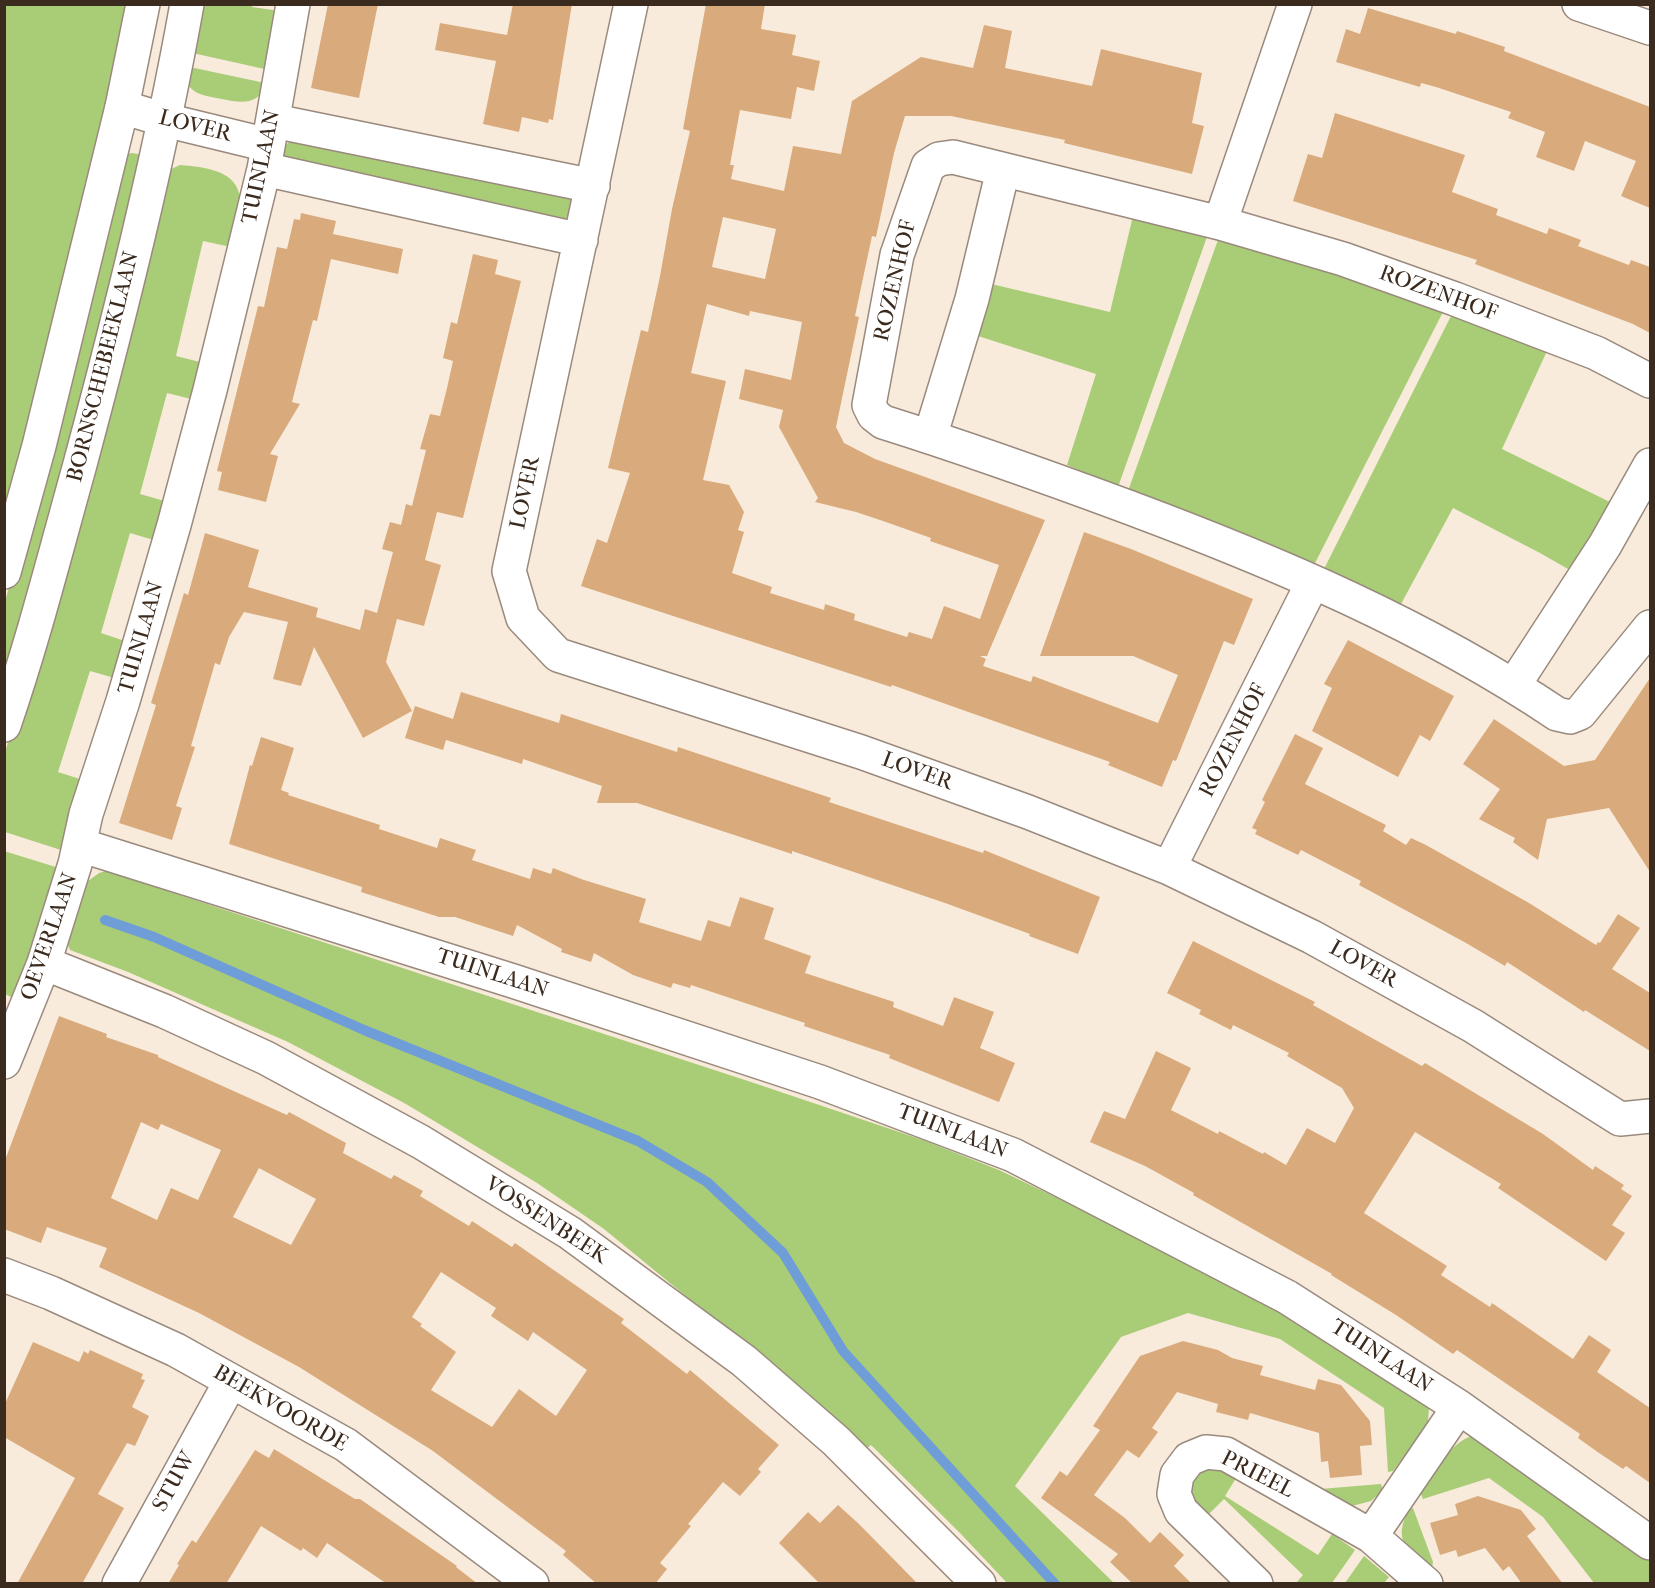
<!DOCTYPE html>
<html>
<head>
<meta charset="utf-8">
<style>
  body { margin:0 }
  #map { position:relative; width:1655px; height:1588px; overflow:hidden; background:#f9ebdc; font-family:"IM FELL French Canon",serif }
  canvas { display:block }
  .frame { position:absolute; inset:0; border:6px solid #3b2a1e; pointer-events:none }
</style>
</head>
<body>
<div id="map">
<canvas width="1655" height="1588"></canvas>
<div class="frame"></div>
</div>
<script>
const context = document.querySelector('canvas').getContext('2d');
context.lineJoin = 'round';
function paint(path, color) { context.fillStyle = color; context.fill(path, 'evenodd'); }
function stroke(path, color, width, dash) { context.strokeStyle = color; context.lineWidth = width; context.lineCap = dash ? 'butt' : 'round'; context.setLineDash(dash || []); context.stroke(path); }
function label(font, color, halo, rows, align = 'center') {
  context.font = font + ' "IM FELL French Canon",serif'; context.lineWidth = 4.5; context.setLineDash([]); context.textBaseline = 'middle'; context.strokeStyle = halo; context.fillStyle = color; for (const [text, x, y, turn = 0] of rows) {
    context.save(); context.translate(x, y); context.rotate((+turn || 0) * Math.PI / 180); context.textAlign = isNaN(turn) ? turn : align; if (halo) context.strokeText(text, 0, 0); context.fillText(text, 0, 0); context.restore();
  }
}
const green = new Path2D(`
  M5,5H133L5,547Z
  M196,5H252V7L280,11L269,70L188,52Z
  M185,66L265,83C260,106 240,103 222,99C200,95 183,93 185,66Z
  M291,141L561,190L571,200L574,211L565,219L551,223L284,157C283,149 284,145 291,141Z
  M132,153L138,154L144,159L5,706V602L126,154Z
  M180,165C204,167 239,170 240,200C241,215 234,233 231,247L203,241L176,356L204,363L195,400L167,393L140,494L168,502L157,541L130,533L101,633L128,642L118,679L90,671L58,772L86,781L64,851L5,832V752L43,631L167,171Z
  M1133,216L1208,234L1118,487L1067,465L1096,374L975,335L987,283L1110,312Z
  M1219,237L1445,308L1313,567L1128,491Z
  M1453,312L1547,351L1502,449L1612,503L1575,573L1540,553L1453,508L1401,604L1323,571Z
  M4,851L59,868L13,998L5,994Z
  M106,871L754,1083L923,1140L999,1170L1145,1240L1266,1304L1305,1326L1401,1390L1406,1383L1429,1407L1428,1421L1425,1428L1393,1471L1388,1472L1384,1408L1280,1339L1188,1313L1121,1337L1015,1486L1114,1583H1007L960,1533L871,1445L863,1452L726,1329L604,1229L537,1183L406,1104L288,1042L128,972L70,950L63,932L77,889L99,873Z
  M1475,1435L1495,1444L1491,1452L1650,1561V1583H1594L1543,1517L1489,1478L1423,1499L1421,1494C1435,1474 1449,1441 1475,1435Z
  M1217,1466L1238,1475L1225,1496L1318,1555L1332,1534L1355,1550L1332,1583H1296L1303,1575L1224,1499L1207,1516L1195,1503L1191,1489C1195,1474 1203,1470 1217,1466Z
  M1381,1484L1383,1490L1371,1501L1352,1506L1320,1489Z
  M1413,1508L1433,1562L1432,1568C1407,1550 1392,1542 1409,1509Z
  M1364,1556L1389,1577L1384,1583H1345Z`);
const stream = new Path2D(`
  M105,920L154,937L364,1030L638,1141L707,1182L783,1253L843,1351L1055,1584`);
const building = new Path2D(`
  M328,4H378L359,98L311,88Z
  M513,4H572L553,120L549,119L548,123L522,117L519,132L483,124L496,61L435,50L440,23L507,35Z
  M706,4H765L761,29L796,35L792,55L820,61L814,91L797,87L791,119L740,110L730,165H734L731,179L784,191L793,146L841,154L852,101L921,57L973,68L984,25L1012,31L1005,68L1092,86L1101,49L1202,73L1192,123L1204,126L1192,174L1064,143L1065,140L951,116H905L894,153L876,237L872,236L855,316L859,317L836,427L844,443L875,459L1045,520L987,656H980L986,659L983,666L1031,682L1033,676L1158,723L1178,675L1133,656H1040L1084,532L1131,549L1253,599L1234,645L1224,641L1176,761L1173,760L1162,787L1108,765L1110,762L892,685L891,687L581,586L597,539L607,543L630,473L608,468L641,330L648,332L660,276L672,209L690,131L683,129ZM723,217L776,229L765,279L712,267ZM707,304L749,316L750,311L802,322L791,380L745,369L739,399L783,410L779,427L818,498L815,502L856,512L883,521L931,538L930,541L999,565L980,619L944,606L932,639L909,632L907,637L854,620L855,614L825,604L824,610L770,593L772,587L732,573L744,532L738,530L744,512L729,485L703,480L726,381L691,373Z
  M1368,8L1456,34L1457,31L1505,47L1504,51L1650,107V208L1621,196L1636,161L1585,141L1574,171L1536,157L1545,132L1508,118L1511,112L1436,87L1421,83L1420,87L1336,62L1346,29L1360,34Z
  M1335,113L1465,155L1452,192L1498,209L1496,215L1547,234L1549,228L1581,240L1578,246L1629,265L1631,260L1650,267V333L1633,324L1475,264L1477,260L1293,201L1308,154L1322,158Z
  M301,213L336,221L333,234L403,249L398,274L331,259L317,321L313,320L292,402L300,404L270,454L278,456L266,502L218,490L222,472L217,471L258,306L264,307L277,247L287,249L294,219L300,220Z
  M473,254L498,260L495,274L521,281L463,518L437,512L425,560L441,565L424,626L397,619L386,662L412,711L363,738L314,647L301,686L273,679L288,622L244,612L229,637L220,665L215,663L191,746L195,747L176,806L182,808L172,840L119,823L156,705L151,703L184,593L188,595L205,533L259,550L248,587L318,608L316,617L360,630L365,609L377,613L393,552L382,549L390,522L401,525L406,504L412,506L426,450L420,449L430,414L440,416L447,388L453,361L443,358L451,322L457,324Z
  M1348,640L1454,696L1430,741L1420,735L1398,777L1312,731L1332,688L1324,684Z
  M1650,678V872L1609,808L1547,819L1538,860L1513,842L1515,838L1479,819L1500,789L1463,764L1494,719L1564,766L1595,760Z
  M461,692L559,723L561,714L677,752L678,747L831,798L829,802L983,853L984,850L1100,897L1078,954L1029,936L1030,934L945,903L792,851V854L637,803H597L602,786L523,759L522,764L446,740L443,750L405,738L415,706L453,719Z
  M1295,734L1323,748L1305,784L1386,825L1383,831L1406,845L1411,838L1426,845L1529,903L1596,945L1598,942L1600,943L1618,914L1640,928L1612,969L1650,993V1051L1585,1010L1584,1012L1507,962L1505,966L1466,943L1359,885L1361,881L1301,850L1298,855L1255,834L1257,830L1252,828L1265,802L1262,800Z
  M261,737L294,748L281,790L289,793L288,795L380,825L379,829L437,848L440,838L476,850L472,860L530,879L533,868L551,874L553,868L584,880L646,899L639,922L701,941L708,920L730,927L740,897L774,908L764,939L811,956L805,973L894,1002L893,1007L943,1026L954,997L994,1012L980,1048L1015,1063L999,1102L889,1058L890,1055L804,1026L805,1023L691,985L690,988L673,983L671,988L633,975L594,953L591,962L561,952L562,949L517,925L513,936L455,917H439L361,892L362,887L229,844L250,765L252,766Z
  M1193,941L1315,1002L1313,1005L1422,1066L1425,1063L1543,1134L1593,1170L1595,1166L1624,1185L1621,1189L1632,1196L1612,1225L1625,1233L1606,1261L1498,1188L1501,1184L1415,1132L1364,1213L1447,1266L1441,1275L1490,1307L1492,1303L1573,1359L1589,1335L1611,1350L1597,1372L1650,1408V1483L1626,1466L1623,1469L1599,1453L1578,1438L1580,1434L1457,1350L1453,1354L1396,1315L1331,1275L1332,1274L1193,1195L1194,1193L1145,1166L1090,1142L1104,1111L1125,1119L1156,1051L1191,1068L1171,1110L1218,1134L1219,1131L1263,1154L1264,1152L1286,1165L1307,1128L1335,1143L1354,1108L1342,1088L1287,1056L1289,1053L1233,1025L1231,1030L1199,1014L1201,1010L1167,993Z
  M59,1016L107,1034L106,1037L158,1055V1057L287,1115L289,1112L346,1143L343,1153L391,1179L394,1175L423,1191L420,1196L469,1226L472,1221L512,1247L515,1243L624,1319L621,1323L687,1374L690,1370L779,1445L758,1469L761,1472L740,1496L723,1482L688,1524L691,1526L660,1563L667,1569L655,1584H597L563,1555L566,1551L433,1451L299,1367L199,1313L99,1267L107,1248L47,1227L41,1243L4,1229V1163ZM141,1122L158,1130L161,1124L221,1150L198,1200L171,1188L157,1220L111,1198ZM259,1168L316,1199L291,1245L233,1217ZM441,1272L496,1308L491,1316L528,1341L533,1332L587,1370L556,1416L519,1389L492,1427L431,1390L456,1352L420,1326L422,1324L412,1317Z
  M1183,1341L1218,1350L1232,1358L1263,1366L1260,1375L1315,1390L1318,1379L1341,1385L1370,1421L1372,1445L1360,1446L1362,1475L1330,1478L1328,1461L1321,1462L1319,1433L1250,1413L1248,1420L1216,1412L1218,1404L1177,1392L1152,1428L1158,1432L1139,1458L1127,1450L1094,1495L1125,1518L1150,1543L1160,1532L1184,1555L1174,1566L1192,1584H1133L1110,1562L1118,1554L1041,1498L1060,1471L1067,1476L1100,1430L1093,1426L1140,1356Z
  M33,1342L79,1362L84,1351L88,1354L90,1350L143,1374L141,1379L145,1380L132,1407L149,1416L135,1446L127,1443L98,1494L124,1508L82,1584H17L75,1478L4,1437V1406Z
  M274,1449L355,1499H360L457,1566L456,1567L478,1584H387L327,1543L317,1558L303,1548L301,1551L261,1526L226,1584H168L179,1565L177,1564L192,1540L196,1543L255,1450L269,1458Z
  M1478,1496L1521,1510L1536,1529L1527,1536L1563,1584H1522L1509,1566L1503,1571L1485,1548L1458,1557L1456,1550L1440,1555L1430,1523L1458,1515L1455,1504Z
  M838,1505L859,1524L918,1584H820L779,1543L808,1512L820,1523Z`);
const street = new Path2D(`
  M631,4L509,571L523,618L558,655L861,752L1028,812L1169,868L1312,937L1473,1026L1620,1119L1650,1116
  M1579,4L1650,28
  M122,107L165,120L268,145
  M274,121L593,186
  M264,169L581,240
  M1220,223L1295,4
  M1650,381L1596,353L1455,299L1343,259L1220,223L953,157L939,159L928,166L897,255L869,405L874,415L883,422C966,448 1047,477 1128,507C1278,563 1424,625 1557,714L1570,717L1580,713L1650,627
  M930,437L972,299L1003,170
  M1514,685L1605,545L1650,465
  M80,845L513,981L820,1082L1013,1155L1287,1297L1459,1407L1650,1543
  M1169,868L1313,582
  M44,963L164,1011L266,1058L421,1142L570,1233L744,1361L836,1441L979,1584
  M4,1062L44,963L75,864L86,814L123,701L174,525L210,390L264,169L293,4
  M4,1275L51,1293L176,1350L346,1445L532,1584
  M1371,1536L1459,1407
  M119,1584L231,1381
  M1256,1584L1181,1511L1174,1494L1177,1475L1189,1459L1206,1452L1226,1454L1371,1536L1426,1584`);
const secondary = new Path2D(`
  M4,572L39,446L122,107L143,4
  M4,725C33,641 55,554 79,468C120,315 159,161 187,4`);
const streetNames = [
  ["LOVER",195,127,14],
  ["TUINLAAN",262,167,-78],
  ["ROZENHOF",896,281,-77],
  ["ROZENHOF",1438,294,20],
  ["BORNSCHEBEEKLAAN",104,367,-76],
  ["LOVER",526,493,-78],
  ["TUINLAAN",142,638,-74],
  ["ROZENHOF",1234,741,-63],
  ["LOVER",917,772,20],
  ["OEVERLAAN",50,937,-71],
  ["LOVER",1363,965,29],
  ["TUINLAAN",492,974,18],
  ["TUINLAAN",952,1132,21],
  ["VOSSENBEEK",546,1221,33],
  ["TUINLAAN",1381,1357,33],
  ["BEEKVOORDE",280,1409,30],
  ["PRIEEL",1257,1475,27],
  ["STUW",175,1482,-61]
];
paint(green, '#a9cc76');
stroke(stream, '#6f9dd7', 10);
paint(building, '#d9ab7c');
stroke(street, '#9a8a7d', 36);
stroke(secondary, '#9a8a7d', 36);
stroke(street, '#fff', 33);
stroke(secondary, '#fff', 33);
label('22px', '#3b2a1e', '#fff', streetNames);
</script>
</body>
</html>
